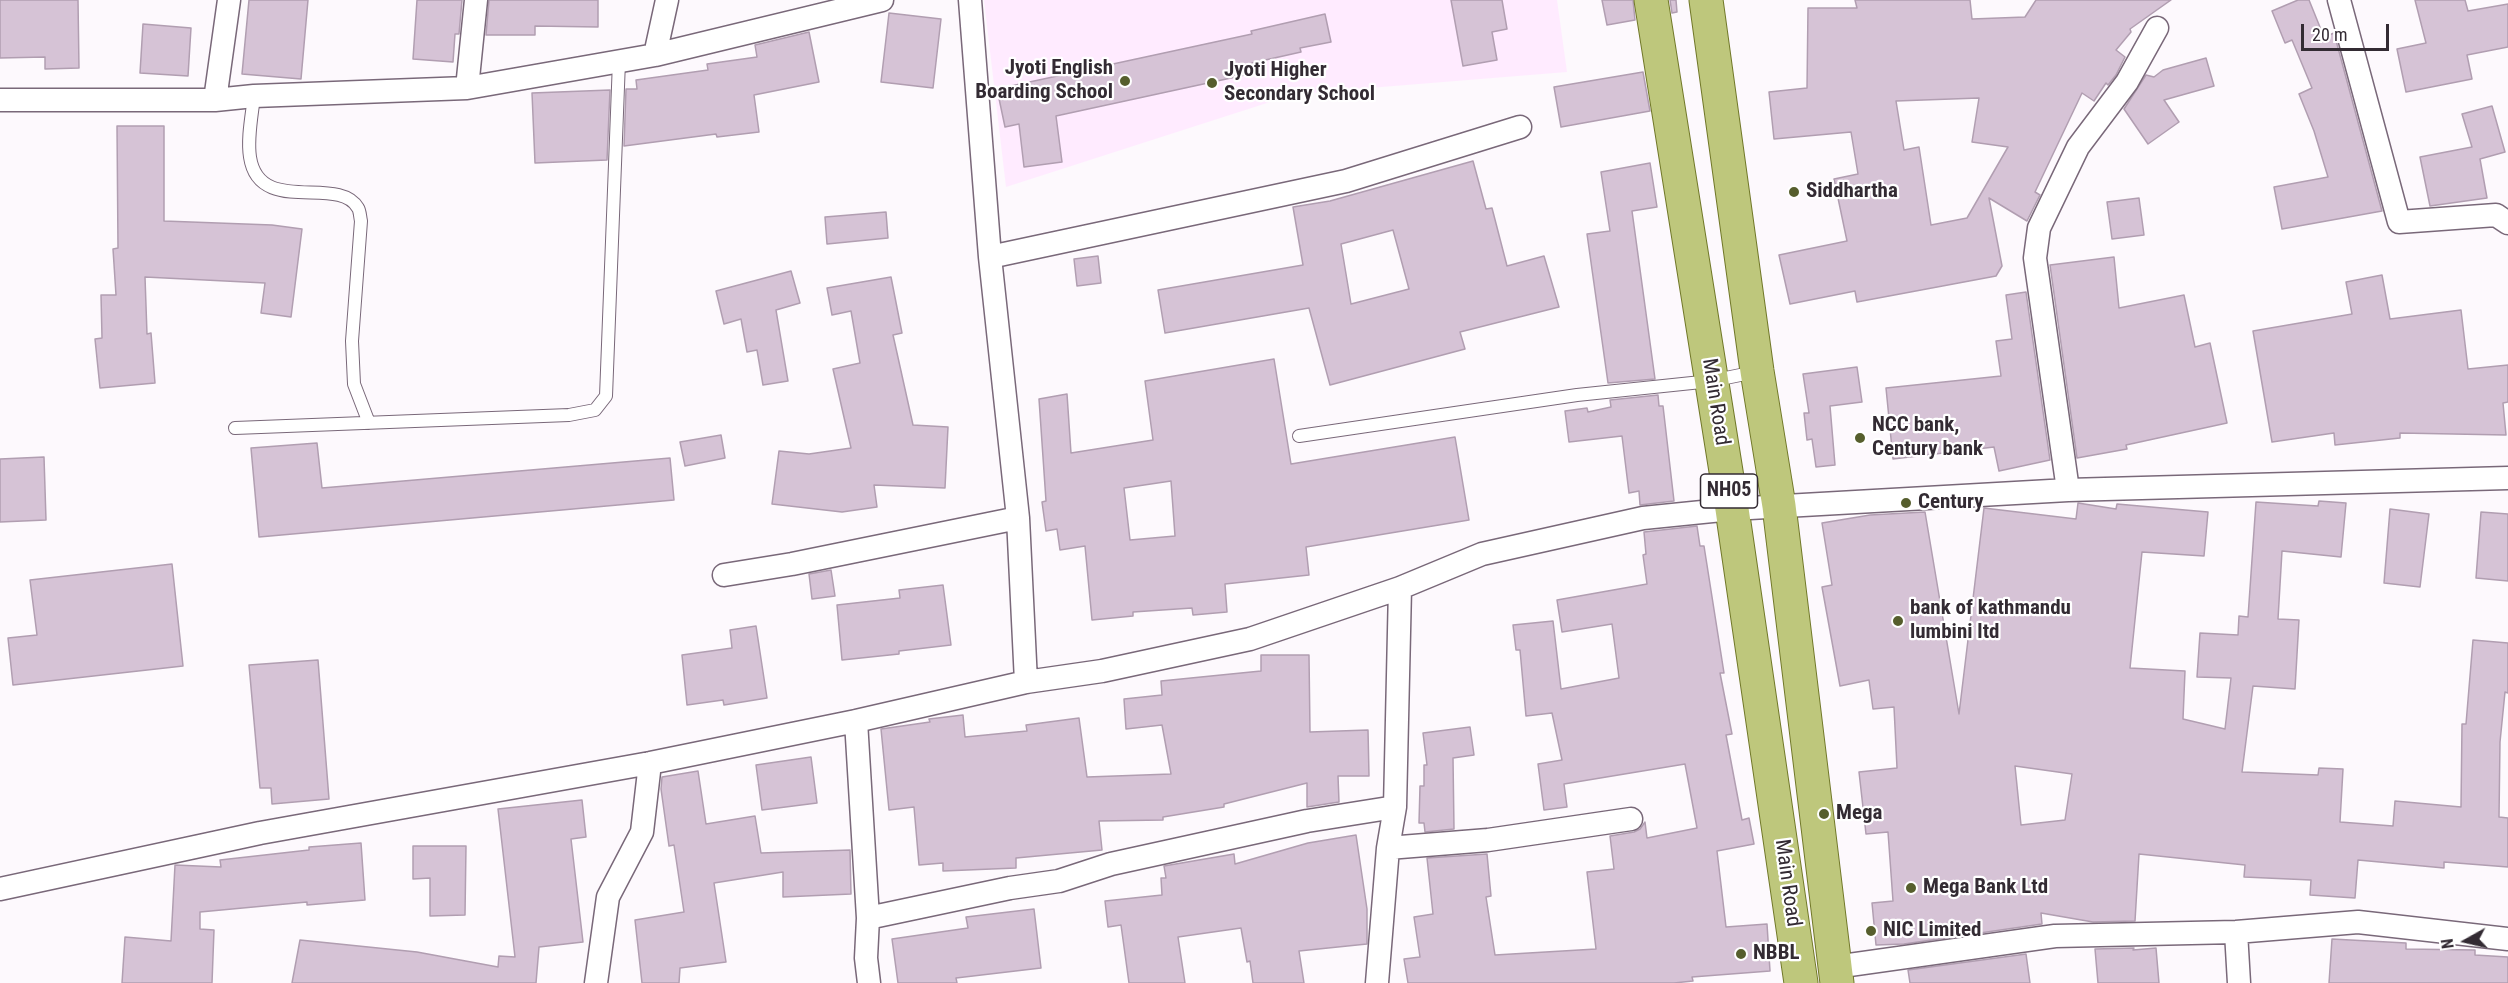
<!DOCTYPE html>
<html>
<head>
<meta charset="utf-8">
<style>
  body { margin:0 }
  #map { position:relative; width:2508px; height:983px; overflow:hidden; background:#fdf9fd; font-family:"Roboto Condensed",sans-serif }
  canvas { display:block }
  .north { position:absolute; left:2436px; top:911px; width:60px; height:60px; -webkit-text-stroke:4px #fff; paint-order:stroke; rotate:262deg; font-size:16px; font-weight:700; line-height:24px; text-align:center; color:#332b33 }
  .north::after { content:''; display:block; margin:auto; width:21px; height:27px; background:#332b33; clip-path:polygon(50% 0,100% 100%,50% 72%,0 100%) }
  .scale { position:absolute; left:2301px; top:24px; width:88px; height:27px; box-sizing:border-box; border:3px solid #332b33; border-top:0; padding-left:8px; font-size:18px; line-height:21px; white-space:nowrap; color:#332b33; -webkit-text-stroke:4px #fff; paint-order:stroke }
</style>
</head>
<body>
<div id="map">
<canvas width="2508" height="983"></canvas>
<div class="north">N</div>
<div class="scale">20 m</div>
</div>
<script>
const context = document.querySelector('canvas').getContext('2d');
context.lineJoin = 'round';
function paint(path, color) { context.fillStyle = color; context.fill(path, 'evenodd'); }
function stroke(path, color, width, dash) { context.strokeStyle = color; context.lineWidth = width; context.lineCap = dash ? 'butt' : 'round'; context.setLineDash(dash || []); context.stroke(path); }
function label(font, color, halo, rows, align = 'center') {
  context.font = font + ' "Roboto Condensed",sans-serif'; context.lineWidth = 4.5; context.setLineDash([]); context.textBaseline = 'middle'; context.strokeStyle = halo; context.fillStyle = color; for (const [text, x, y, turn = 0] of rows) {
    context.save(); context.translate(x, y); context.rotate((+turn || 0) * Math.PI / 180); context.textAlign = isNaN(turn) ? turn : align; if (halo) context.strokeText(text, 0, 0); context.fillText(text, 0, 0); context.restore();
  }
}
const built = new Path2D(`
  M984,0H1557L1567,72L1295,94L1006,187Z`);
const building = new Path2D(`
  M0,0H78L79,68L45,69V57L0,58Z
  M249,0H308L301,79L242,74Z
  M417,0H462L459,34H455L453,62L413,59Z
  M489,0H598V27L535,26V35H486Z
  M1451,0H1502L1507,29L1492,32L1497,60L1463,66Z
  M1602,0H1633L1635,20L1607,25Z
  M1670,0H1676L1677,12L1672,13Z
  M1855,0H1970L1972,19L2025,17L2036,0H2171L2130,29L2131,32L2116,50L2125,57L2116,75L2108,85L2106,83L2094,101L2082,93L2035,192L2040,195L2027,221L1989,198L2002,266L1996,276L1857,302L1855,291L1790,304L1779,255L1847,241L1834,179L1858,174L1851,132L1774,139L1769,92L1807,88L1808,8H1857ZM1979,98L1972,142L2008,147L1967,218L1931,225L1919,147L1904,150L1896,101Z
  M2298,0H2309L2324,37L2334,33L2382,211L2282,229L2274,187L2328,177L2314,131L2299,94L2312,88L2292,40L2285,43L2272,11Z
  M2415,0H2465L2468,11L2508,4V47L2467,55L2472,79L2406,92L2397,49L2426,43Z
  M889,13L941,19L933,88L881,82Z
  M1325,14L1331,42L1300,48L1301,52L1252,63L1254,73L1056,116L1062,162L1024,167L1019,124L1005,127L997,89L1252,34L1251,31Z
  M143,24L191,28L188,76L140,73Z
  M809,32L819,82L754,95L759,132L717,137L716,134L624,146L626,89H637L636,80L708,70L707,64L757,57L755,45Z
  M2206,58L2214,86L2164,100L2179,122L2148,144L2124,109L2146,75L2154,77L2163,70Z
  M1643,72L1650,111L1561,127L1554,87Z
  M610,90L607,160L535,163L532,93Z
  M2492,106L2505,152L2480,159L2487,198L2430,206L2420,157L2472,147L2462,114Z
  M117,126H164V221L272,225L302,229L291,317L261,313L265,283L145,277L147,334L151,333L155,383L100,388L95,339L102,338L101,295H116L113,249L118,248Z
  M1473,161L1486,209L1492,208L1507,266L1544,256L1559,307L1460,332L1465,349L1330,385L1309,308L1165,333L1158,290L1303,265L1293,207L1330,201ZM1393,230L1409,289L1351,304L1341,244Z
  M1650,163L1657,207L1632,211L1655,379L1608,383L1587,234L1610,231L1601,172Z
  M2139,198L2144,235L2112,239L2107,202Z
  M886,212L888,238L827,244L825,217Z
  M1098,256L1101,283L1077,286L1074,259Z
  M2114,257L2119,308L2184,295L2195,347L2210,343L2227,423L2126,445L2127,449L2077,458L2050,265Z
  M791,271L800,303L776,310L788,381L763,385L757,350L747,352L741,319L724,324L716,291Z
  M2382,275L2390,319L2461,310L2468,369L2508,365V402L2503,403L2506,435L2400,433V438L2335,445L2334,433L2272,442L2253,331L2352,314L2346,282Z
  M891,277L902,333L893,335L913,425L948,427L945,488L874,485L877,507L842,512L772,504L779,451L809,454L851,448L833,369L860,363L851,311L832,315L827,288Z
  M2026,292L2050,460L1999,471L1994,447L1893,459L1886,388L2001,376L1996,341L2012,339L2006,295Z
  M1274,359L1291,464L1455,437L1469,520L1306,547L1309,575L1225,584L1227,612L1193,615L1192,608L1133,612V616L1092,620L1085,546L1060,550L1057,529L1046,531L1042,502L1046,501L1039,399L1067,394L1071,453L1153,440L1145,381ZM1171,481L1175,536L1130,540L1124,488Z
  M1857,367L1862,402L1830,406L1835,465L1816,467L1812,439L1807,440L1804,413H1809L1803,374Z
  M1658,395L1659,406H1663L1674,501L1640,505L1639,491L1629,493L1622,436L1569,442L1565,411L1587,408L1588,412L1611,407L1610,400Z
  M721,435L725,458L685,466L680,442Z
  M317,443L322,488L670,458L674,500L259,537L251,448Z
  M44,457L46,520L0,522V459Z
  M2319,501L2346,503L2341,557L2282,551L2278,619L2299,620L2295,689L2253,686L2242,772L2318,775L2319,768L2343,769L2340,822L2393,826L2395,801L2461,807L2462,724H2466L2473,640L2508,643V693L2505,692L2500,742L2499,817L2508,818V867L2444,862V868L2358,860L2355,898L2310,895L2311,880L2244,877L2245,865L2139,854L2135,921L2093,922L2041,913L2042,924L1904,944L1876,945L1872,903L1893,901L1888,832L1866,834L1859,772L1897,768L1894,707L1873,709L1869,680L1840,686L1822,587L1832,585L1822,523L1870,515L1925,512L1959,714L1984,508L2076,519L2078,503L2116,509L2117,504L2208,512L2204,556L2142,552L2130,668L2185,671L2183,719L2225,729L2231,678L2197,677L2200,633L2238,635L2239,616L2248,617L2256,502L2318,506ZM2015,766L2072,774L2065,820L2021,825Z
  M2390,509L2429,514L2420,587L2384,583Z
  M2481,512L2508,514V581L2476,578Z
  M1697,526L1700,546H1704L1724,673H1720L1732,734L1726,735L1742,820L1749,818L1754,844L1717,851L1726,927L1767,924L1770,971L1692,977L1693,981L1674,983H1408L1404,959L1420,957L1414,917L1433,914L1427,858L1487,854L1491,896L1486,897L1495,955L1596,949L1587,872L1614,869L1610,836L1634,832L1640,829L1645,822L1647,838L1697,828L1685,764L1564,784L1567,807L1544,810L1538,764L1562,760L1552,713L1526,716L1520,650H1516L1513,625L1553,621L1561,689L1619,678L1612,624L1562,632L1557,600L1647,584L1643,555L1646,554L1644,532Z
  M172,564L183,666L13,685L8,638L37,635L30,580Z
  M831,570L835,596L812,599L809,574Z
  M943,585L951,645L899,651V654L842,660L837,605L900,598L899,590Z
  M756,626L767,698L724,705L723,700L687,705L682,655L732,648L730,630Z
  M1261,655H1309L1310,732L1368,730L1369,776H1338L1339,802L1307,807V783L1224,804V807L1163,817V820L1099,821L1102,850L1016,858V868L943,871V863L919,865L914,807L889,810L881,729L930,722L929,719L963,715L965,737L1027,731L1026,725L1079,718L1087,777L1171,774L1162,725L1126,729L1124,699L1162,695L1161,681L1261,671Z
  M318,660L329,799L272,804L271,788H260L249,665Z
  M1470,727L1474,755L1453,758L1454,829L1425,832L1424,823H1419L1420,786H1424V765H1427L1423,733Z
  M811,757L817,803L762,810L756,765Z
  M698,771L706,824L755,816L761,853L850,850L851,894L783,897V872L714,883L726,962L680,968L679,983H642L635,920L684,912L674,845L669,846L661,789L662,777Z
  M582,800L586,837L571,839L583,942L539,947L536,983H292L300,940L417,952L498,967L499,956L515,957L498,809Z
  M1356,835L1367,909V944L1299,951L1304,983H1253L1250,961L1247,962L1241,928L1178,937L1185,983H1129L1121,925L1108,927L1105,901L1162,895L1161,878H1166L1164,866L1234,854L1235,864L1308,843Z
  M361,843L365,900L307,905V902L200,912V929L214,930L212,983H122L125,937L171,941L175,865L221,867L220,860L309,850V847Z
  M413,846H466L465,915L430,916V878L413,879Z
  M1034,909L1041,968L956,978L957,983H898L892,939L968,928L966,917Z
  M2332,939L2406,943V949L2475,950V955L2508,957V983H2329Z
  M2134,948L2133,950L2156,948L2159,983H2098L2095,949Z
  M2026,954L2030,983H1910L1908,970Z`);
const service = new Path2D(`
  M254,96C252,115 247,138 250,157C259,217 339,174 358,208C360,211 360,217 361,221L352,341L354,384L369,423
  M235,428L569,415L595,410L606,396L619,61
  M1299,436L1577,395L1711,381L1755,372`);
const minor = new Path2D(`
  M229,0L215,100L254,96L467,88L655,55L882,0
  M970,0L990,257L1018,518L1026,682
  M2339,0L2399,222L2496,215L2508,223
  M655,55L667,0
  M467,88L476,0
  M0,100H215
  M990,257L1346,181L1520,127
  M2068,490L2035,258L2039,228L2078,147L2127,82L2157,28
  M724,575L792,564L1018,518
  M856,721L868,918
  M1388,848L1488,840L1631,819
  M0,889L260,833L650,763L856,721L1026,682L1102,671L1250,639L1400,588
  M2236,932L2239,983
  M1835,967L2055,936L2236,932L2358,922L2508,939
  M596,983L608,897L642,832L650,763
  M869,983L866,958L868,918L1010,888L1059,881L1111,864L1307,821L1395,807
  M1377,983L1388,848L1395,807L1400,588L1482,554L1643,518L1732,509L2068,490L2508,478`);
const primary = new Path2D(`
  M1651,0L1732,509L1801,983
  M1706,0L1757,371L1779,506L1837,983`);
const markers = [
  [1125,81,6,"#565e2d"],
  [1212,83,6,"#565e2d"],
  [1794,192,6,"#565e2d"],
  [1860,438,6,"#565e2d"],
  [1906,503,6,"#565e2d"],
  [1898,621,6,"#565e2d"],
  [1824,814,6,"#565e2d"],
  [1911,888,6,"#565e2d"],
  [1871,931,6,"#565e2d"],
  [1741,954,6,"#565e2d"]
];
const shields = [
  [1729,491,57]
];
const shieldNames = [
  ["NH05",1729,491]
];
const poiNames = [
  ["Jyoti English",1113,69,"right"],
  ["Boarding School",1113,93,"right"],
  ["Jyoti Higher",1224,71],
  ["Secondary School",1224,95],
  ["Siddhartha",1806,192],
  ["NCC bank,",1872,426],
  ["Century bank",1872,450],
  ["Century",1918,503],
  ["bank of kathmandu",1910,609],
  ["lumbini ltd",1910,633],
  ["Mega",1836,814],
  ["Mega Bank Ltd",1923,888],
  ["NIC Limited",1883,931],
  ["NBBL",1753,954]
];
const streetNames = [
  ["Main Road",1715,402,81],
  ["Main Road",1787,883,82]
];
paint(built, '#ffebff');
paint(building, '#d6c3d6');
stroke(building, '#b19eb1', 1.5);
stroke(service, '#796879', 14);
stroke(minor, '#796879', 25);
stroke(primary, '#717829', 35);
stroke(service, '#fff', 12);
stroke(minor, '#fff', 22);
stroke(primary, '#bec77c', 33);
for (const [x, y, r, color] of markers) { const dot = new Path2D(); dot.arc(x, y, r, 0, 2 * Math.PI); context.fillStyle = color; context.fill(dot); stroke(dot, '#fff', 2); }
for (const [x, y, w] of shields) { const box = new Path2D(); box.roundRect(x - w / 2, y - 17, w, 34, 4.5); context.fillStyle = '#fff'; context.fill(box); stroke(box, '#332b33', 1.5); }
label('bold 20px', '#332b33', null, shieldNames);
label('bold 21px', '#332b33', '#fff', poiNames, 'left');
label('21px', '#332b33', '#fff', streetNames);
</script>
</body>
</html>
